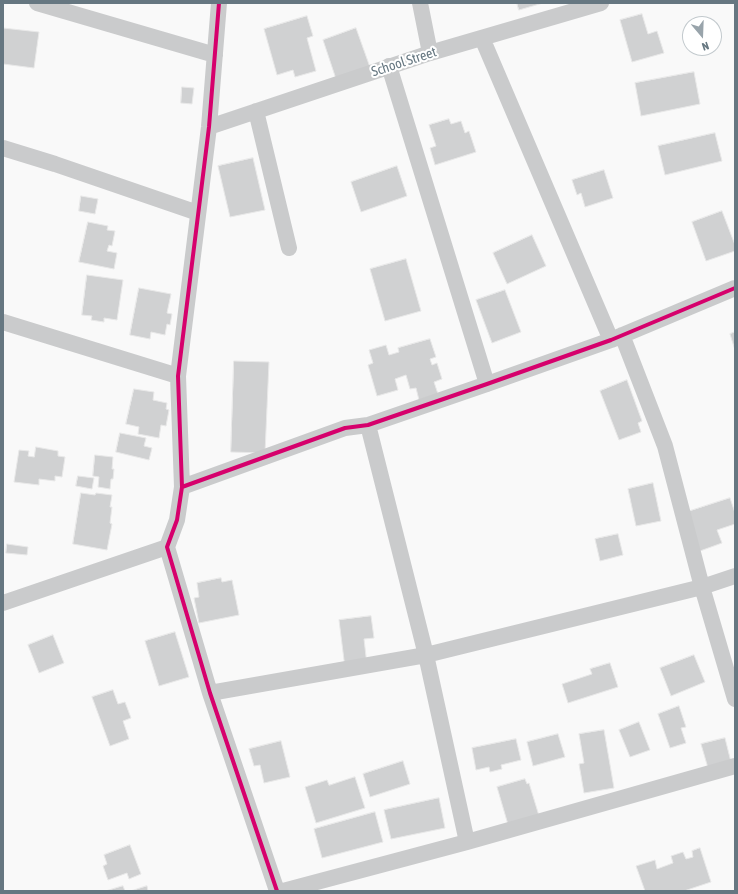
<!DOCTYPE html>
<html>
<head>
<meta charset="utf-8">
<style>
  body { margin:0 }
  #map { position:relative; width:738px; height:894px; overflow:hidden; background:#f9f9f9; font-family:"Asap Condensed",sans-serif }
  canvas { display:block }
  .frame { position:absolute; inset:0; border:4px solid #667781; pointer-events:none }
  .north { position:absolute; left:682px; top:16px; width:40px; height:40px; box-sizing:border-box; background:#fff; border:1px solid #c2c9cd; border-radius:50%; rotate:161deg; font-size:11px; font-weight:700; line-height:16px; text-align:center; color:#667781 }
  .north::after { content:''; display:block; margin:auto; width:14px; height:18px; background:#99a4ab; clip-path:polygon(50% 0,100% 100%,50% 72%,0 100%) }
</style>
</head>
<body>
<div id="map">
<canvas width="738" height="894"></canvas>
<div class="frame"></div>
<div class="north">N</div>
</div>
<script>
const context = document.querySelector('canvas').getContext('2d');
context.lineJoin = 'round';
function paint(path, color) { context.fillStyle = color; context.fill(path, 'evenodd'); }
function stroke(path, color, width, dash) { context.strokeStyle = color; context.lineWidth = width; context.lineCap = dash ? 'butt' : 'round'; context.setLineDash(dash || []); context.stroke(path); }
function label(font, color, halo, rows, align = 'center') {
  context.font = font + ' "Asap Condensed",sans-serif'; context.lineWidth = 4; context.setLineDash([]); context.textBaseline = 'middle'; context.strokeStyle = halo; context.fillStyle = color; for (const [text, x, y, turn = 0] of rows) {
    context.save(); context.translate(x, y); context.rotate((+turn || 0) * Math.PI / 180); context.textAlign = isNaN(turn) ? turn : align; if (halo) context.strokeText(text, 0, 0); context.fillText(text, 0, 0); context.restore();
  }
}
const building = new Path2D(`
  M517,3H543L519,10Z
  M642,14L648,34L657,31L664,53L632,62L620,20Z
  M307,16L313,36L307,38L316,71L295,77L293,70L277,75L264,29Z
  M3,28L39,32L34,68L3,64Z
  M356,28L371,70L337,82L323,40Z
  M694,72L700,104L641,116L635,83Z
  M182,87L194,88L192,104L181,103Z
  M449,119L451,124L461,121L465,133L469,131L476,152L435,165L430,148L436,146L429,125Z
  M715,133L722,161L665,175L658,146Z
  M253,158L265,210L230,217L218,166Z
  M397,166L407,196L361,212L351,182Z
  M604,170L613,198L585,207L581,193L577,195L572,180Z
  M81,196L98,199L95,214L79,211Z
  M722,211L735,245V251L706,261L692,222Z
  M88,222L108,226L107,230L115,231L112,246L109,245L107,251L117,253L114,269L79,262Z
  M532,235L546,266L507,284L493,253Z
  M406,259L421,311L385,321L370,269Z
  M87,275L123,280L117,320L104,318V322L91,320L92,316L82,315Z
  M139,288L171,294L167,313L172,314L170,325L167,324L165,335L151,332L150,339L130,335Z
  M505,290L521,332L492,343L476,300Z
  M735,332V350L730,334Z
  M430,339L436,357L430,359L432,365L437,363L442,379L434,382L438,394L419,400L416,388L410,389L406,375L395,379L398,390L377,396L368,365L373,363L369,350L386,345L389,355L399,352L398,348Z
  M234,361L269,362L265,453L231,452Z
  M627,380L642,421L638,423L641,432L619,440L600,391Z
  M134,389L154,392L153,400L167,403L166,409L169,410L166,426L161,425L159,438L138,434L139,427L126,424Z
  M120,433L146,438L144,446L152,448L149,460L116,452Z
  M36,447L58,451V456L65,457L62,477L55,476V481L39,479V485L14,482L19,450L29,451L28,456L34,457Z
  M95,455L113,457L112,469H114L113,479H111L110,489L98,487L99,477L93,476Z
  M78,476L94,478L92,489L76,486Z
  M653,483L661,521L636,526L628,489Z
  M81,493L95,495L96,493L112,495L110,507H112L110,523L112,524L107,550L73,544Z
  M730,498L735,513V524L717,530L722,543L700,551L687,512Z
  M618,534L623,555L600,561L595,539Z
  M7,544L28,547L27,555L6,553Z
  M221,578L222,582L232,580L239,615L199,623L194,598L199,597L197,583Z
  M371,616L374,638L364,639L367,665L345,668L339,620Z
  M175,632L189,677L159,686L145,641Z
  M53,635L64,663L39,673L28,645Z
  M694,655L705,682L671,696L660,668Z
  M610,663L618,687L568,703L562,684L592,674L590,669Z
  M113,690L118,704L125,702L131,718L123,721L129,739L110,746L92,697Z
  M679,706L686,727L681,728L686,743L670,748L658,714Z
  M639,722L650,750L630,757L619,730Z
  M604,730L614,788L584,793L579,764L584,763L579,734Z
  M558,734L565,757L533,766L527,742Z
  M725,738L731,762L708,768L701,744Z
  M516,739L521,760L501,765L502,769L490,772L489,767L476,770L472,748Z
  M281,741L290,777L264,783L260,765L254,766L249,749Z
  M403,761L410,784L370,797L363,774Z
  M355,777L365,808L316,823L305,787L327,780L329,785Z
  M525,779L527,784L529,783L540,819L509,828L497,787Z
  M439,798L445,828L391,839L384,810Z
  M375,812L383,842L322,858L314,829Z
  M130,845L141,874L129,879L127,873L108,880L103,866L107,864L104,855Z
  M700,848L711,882L684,891H645L636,866L655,860L657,869L673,863L671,856L683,852L686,859L693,857L692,851Z
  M123,886L125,891H106Z
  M147,886L148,891H131Z`);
const street = new Path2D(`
  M37,3L215,55
  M219,3L209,127L178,376L182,487L177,520L167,547L210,693L277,891
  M420,3L430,53
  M482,38L611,340
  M389,66L487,384
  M256,111L289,248
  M209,127L430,53L601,3
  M3,148L55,164L198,213
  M3,322L178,376
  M622,335L665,446L702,587L735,699
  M368,425L426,655L467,842
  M182,487L345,428L368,425L487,384L611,340L735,288
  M3,603L167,547
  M210,693L426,655L702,587L735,576
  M283,891L467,842L735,766`);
const cycleway = new Path2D(`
  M219,3L209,127L178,376L182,487L177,520L167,547L210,693L277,891
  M182,487L345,428L368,425L487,384L611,340L735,288`);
const streetNames = [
  ["School Street",404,62,-18]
];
paint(building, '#d0d1d2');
stroke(building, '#e8e8e8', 1);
stroke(street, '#cacbcc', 16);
stroke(cycleway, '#d6006c', 4);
label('14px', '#667781', '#fff', streetNames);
</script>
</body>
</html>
